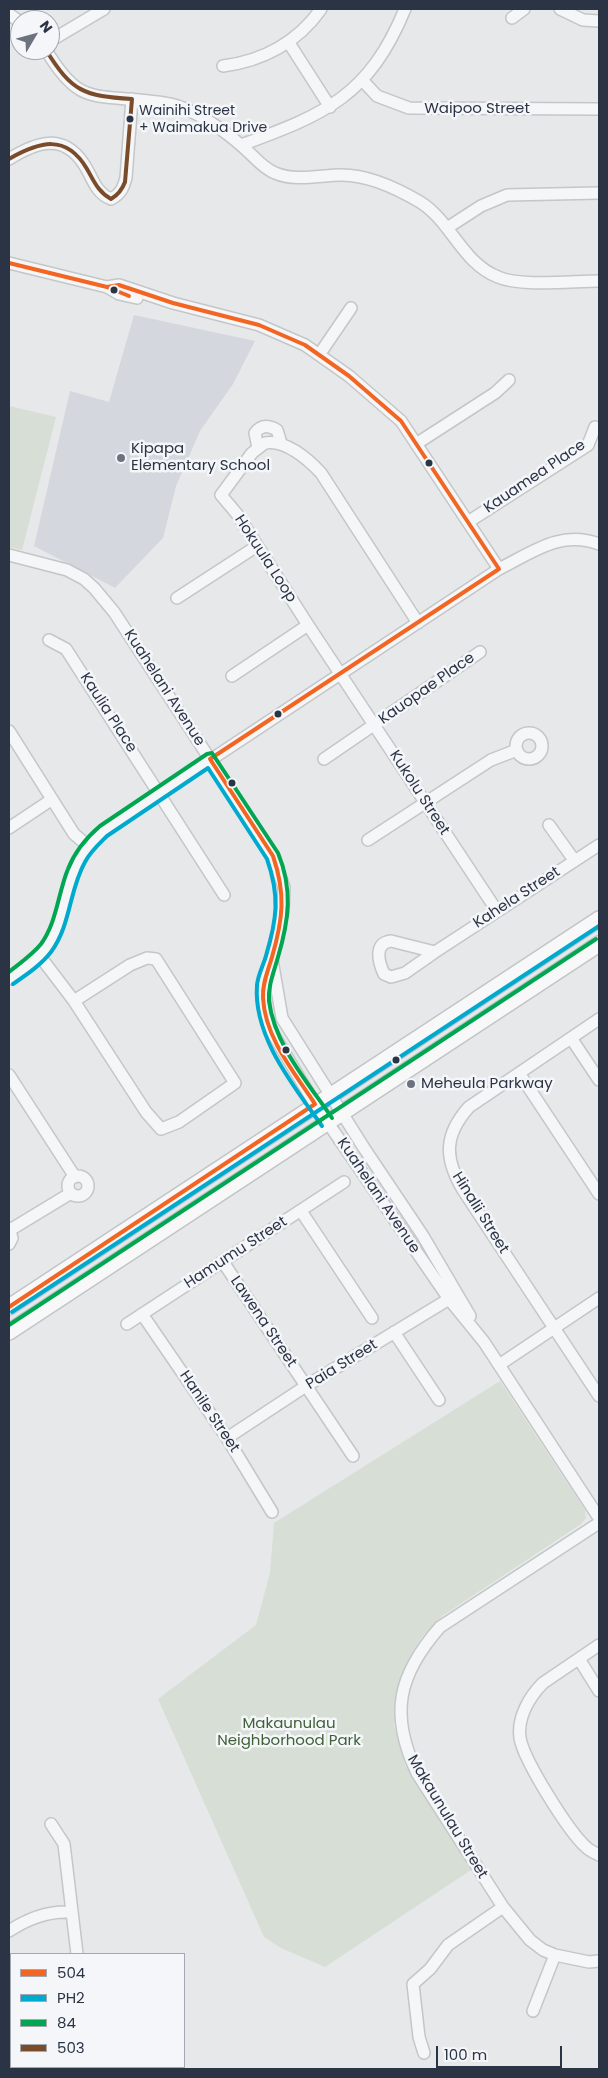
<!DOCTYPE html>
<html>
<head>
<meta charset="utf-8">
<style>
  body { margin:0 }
  #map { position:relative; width:608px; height:2078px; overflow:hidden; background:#e6e8ea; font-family:Poppins,sans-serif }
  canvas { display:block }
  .frame { position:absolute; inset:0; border:10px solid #2b3445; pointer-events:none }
  .legend { position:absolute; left:10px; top:1953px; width:175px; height:115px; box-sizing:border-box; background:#f4f6f9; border:1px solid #a4a8b1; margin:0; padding:6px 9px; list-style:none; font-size:15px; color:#2b3445 }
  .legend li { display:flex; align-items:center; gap:10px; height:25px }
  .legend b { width:25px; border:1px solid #a4a8b1 }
  .north { position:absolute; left:10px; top:10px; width:50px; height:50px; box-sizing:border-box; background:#f4f6f9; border:1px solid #a4a8b1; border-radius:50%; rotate:53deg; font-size:14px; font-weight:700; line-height:20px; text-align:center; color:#2b3445 }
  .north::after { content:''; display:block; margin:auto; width:18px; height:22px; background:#6c737f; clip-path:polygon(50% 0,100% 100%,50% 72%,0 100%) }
  .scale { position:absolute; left:436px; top:2046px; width:126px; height:22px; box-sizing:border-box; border:2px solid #2b3445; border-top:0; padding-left:6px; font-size:15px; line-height:18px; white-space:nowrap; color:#2b3445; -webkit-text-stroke:4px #f4f6f9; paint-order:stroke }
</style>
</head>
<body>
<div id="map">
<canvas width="608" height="2078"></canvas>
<div class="frame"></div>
<ul class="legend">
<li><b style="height:6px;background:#f26522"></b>504</li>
<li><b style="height:6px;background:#00a9ce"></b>PH2</li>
<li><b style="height:6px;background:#00a651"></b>84</li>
<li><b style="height:6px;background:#7a4b2a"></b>503</li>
</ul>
<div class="north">N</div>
<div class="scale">100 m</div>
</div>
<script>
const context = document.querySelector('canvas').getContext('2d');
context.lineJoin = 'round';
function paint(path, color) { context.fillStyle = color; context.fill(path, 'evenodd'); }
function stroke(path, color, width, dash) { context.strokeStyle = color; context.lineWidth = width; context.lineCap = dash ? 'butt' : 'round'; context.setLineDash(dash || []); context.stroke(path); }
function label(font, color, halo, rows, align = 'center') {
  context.font = font + ' Poppins,sans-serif'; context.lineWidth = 5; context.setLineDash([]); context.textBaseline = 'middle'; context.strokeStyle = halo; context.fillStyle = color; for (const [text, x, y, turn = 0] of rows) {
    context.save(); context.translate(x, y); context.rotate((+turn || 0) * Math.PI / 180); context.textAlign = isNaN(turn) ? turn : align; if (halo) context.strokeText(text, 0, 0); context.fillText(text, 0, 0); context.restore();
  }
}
const built = new Path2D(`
  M134,315L255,341L233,384L200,431L176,486L163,538L115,588L34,546L70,391L109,402Z`);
const green = new Path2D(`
  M9,406L56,417L22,550L9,547Z
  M500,1381L585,1510L586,1518L581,1524L442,1616L422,1637L409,1658L400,1681L395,1702L394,1726L405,1765L471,1870L325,1967L281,1948L264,1937L158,1699L256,1625L270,1573L274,1523Z`);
const minor = new Path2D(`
  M560,9L583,20L599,21
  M9,14L20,22
  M512,18L524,9
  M50,41L104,9
  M289,43L330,107
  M46,50C79,105 92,94 149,101C160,102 173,103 183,108C203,116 226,132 243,147C253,155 262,168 275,173C296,182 320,175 342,175C368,175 398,189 420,202C451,221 462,263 498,277C520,287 573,281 599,281
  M223,66C263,61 298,42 321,9
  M363,81L377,96L409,108L599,109
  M241,145C326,114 369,96 405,9
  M9,159C35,143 62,132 83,163C93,177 94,192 111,199C121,194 123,188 126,178L132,99
  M447,228L481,206L507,195L599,193
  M9,263L107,287L119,294L137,298
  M107,287L119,285L173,303L259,325L305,345L349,376L401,421L499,569
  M319,355L351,308
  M416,444L495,393L509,380
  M258,448L255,433C261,425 268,425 277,430L281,443
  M468,522L588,445L595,427
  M9,555L67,570L84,579L94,588L114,612L273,856L284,887L283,912L263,985L266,1016L272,1032L315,1104L449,1299L484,1342L599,1518
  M177,598L257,546
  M418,623L321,473C308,459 285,439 265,443L252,453L221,495L237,514L308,625L497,911
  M49,640L66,649L224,895
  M232,676L308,625
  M9,731L74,834L87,845
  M516 746a13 13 0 1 1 26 0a13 13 0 1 1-26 0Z
  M324,759L480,652
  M549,825L574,860
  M9,828L51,800
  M368,840L491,760L517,750
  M435,952L391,941C374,943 378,961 384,974L391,977L405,973L435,952L599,845
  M39,955L74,1001
  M147,958L156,959L235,1083L179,1122L161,1129L146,1112L74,1001L130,965Z
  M272,960L282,1018L364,1148L423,1236L470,1316
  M9,979C23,969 40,958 49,943C74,901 59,868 103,831L499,569C533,552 560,530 599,544
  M599,1019L469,1107C444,1135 444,1158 463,1190L599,1396
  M571,1038L599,1080
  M519,1073L599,1194
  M9,1075L75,1177
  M68 1186a10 10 0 1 1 20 0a10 10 0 1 1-20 0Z
  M301,1211L372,1318
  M9,1228L12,1238L9,1244
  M10,1230L71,1193
  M223,1262L353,1456
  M142,1314L227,1438L272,1512
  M127,1324L344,1182
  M394,1332L439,1400
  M499,1365L599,1298
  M227,1438L306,1386L454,1296
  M599,1523L440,1627C398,1675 389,1714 417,1773L503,1907L530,1940L543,1950L555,1955L589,1962L599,1961
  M599,1645L543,1683C529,1697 517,1718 520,1738C524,1761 569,1832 586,1847C590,1851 595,1853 599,1855
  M579,1659L599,1691
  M51,1824L64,1844L77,1954
  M9,1931C27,1919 49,1911 70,1912
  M533,2011L555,1955
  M9,2037L11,2035
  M424,2053L419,2037L413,1984L430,1969L448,1945L503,1907
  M122,2069L126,2067`);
const major = new Path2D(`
  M9,1307L599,919
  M9,1332L599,944`);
const bus1 = new Path2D(`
  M9,263L107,287L129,296
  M9,1307L315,1104C294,1072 265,1038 263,998C262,984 268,971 272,957C283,919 286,894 273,856L210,759L499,569L401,421L349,376L305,345L259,325L173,303L119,285L107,287`);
const bus2 = new Path2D(`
  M13,984C26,975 41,965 51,952C71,925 69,890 85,862C90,852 99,844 107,836L208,768L267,859C280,896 277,919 266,956C263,966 258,975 257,985C253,1037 294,1086 322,1126
  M12,1312L599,926`);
const bus3 = new Path2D(`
  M9,972C20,963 32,955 41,944C57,922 58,893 68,869C75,851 86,838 100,826L207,754L212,753L278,853C293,889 289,920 278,957C274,972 268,985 269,1001C274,1044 309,1084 332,1118
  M9,1325L596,939`);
const bus4 = new Path2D(`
  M9,159C39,142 66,133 87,169C94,181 98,192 111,199C118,195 122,190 125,182L132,99C84,96 72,92 46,50`);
const markers = [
  [130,119,4.5,"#2b3445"],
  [114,290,4.5,"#2b3445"],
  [121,458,5,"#6c737f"],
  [429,463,4.5,"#2b3445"],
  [278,714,4.5,"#2b3445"],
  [232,783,4.5,"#2b3445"],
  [286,1050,4.5,"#2b3445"],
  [396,1060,4.5,"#2b3445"],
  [411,1084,5,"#6c737f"]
];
const busNames = [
  ["Wainihi Street",139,111],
  ["+ Waimakua Drive",139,128]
];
const streetNames = [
  ["Waipoo Street",477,109],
  ["Kauamea Place",535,477,-34],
  ["Hokuula Loop",265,559,57],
  ["Kuahelani Avenue",164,688,57],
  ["Kauopae Place",427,689,-35],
  ["Kaulia Place",108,713,57],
  ["Kukolu Street",419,793,57],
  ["Kahela Street",517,898,-33],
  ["Kuahelani Avenue",378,1196,56],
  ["Hinalii Street",480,1213,58],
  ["Hamumu Street",236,1253,-33],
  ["Lawena Street",263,1322,56],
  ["Paia Street",342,1365,-32],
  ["Hanile Street",209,1412,56],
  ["Makaunulau Street",447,1817,59]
];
const poiNames = [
  ["Kipapa",131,449],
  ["Elementary School",131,466],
  ["Meheula Parkway",421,1084]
];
const parkNames = [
  ["Makaunulau",289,1724],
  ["Neighborhood Park",289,1741]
];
paint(built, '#d4d7dd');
paint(green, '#d6ded6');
stroke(minor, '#c4c6c8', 14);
stroke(major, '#c2c5c8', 18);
stroke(minor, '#f5f6f7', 11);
stroke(major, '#f8f8f8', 15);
stroke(bus1, '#f26522', 4);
stroke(bus2, '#00a9ce', 4);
stroke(bus3, '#00a651', 4);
stroke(bus4, '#7a4b2a', 4);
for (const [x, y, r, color] of markers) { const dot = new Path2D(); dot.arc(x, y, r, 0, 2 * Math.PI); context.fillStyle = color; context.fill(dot); stroke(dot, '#f4f6f9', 2); }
label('14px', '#2b3445', '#f4f6f9', busNames, 'left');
label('15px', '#2b3445', '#f4f6f9', streetNames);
label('15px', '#2b3445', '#f4f6f9', poiNames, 'left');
label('15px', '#3f6138', '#f4f6f9', parkNames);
</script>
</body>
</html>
